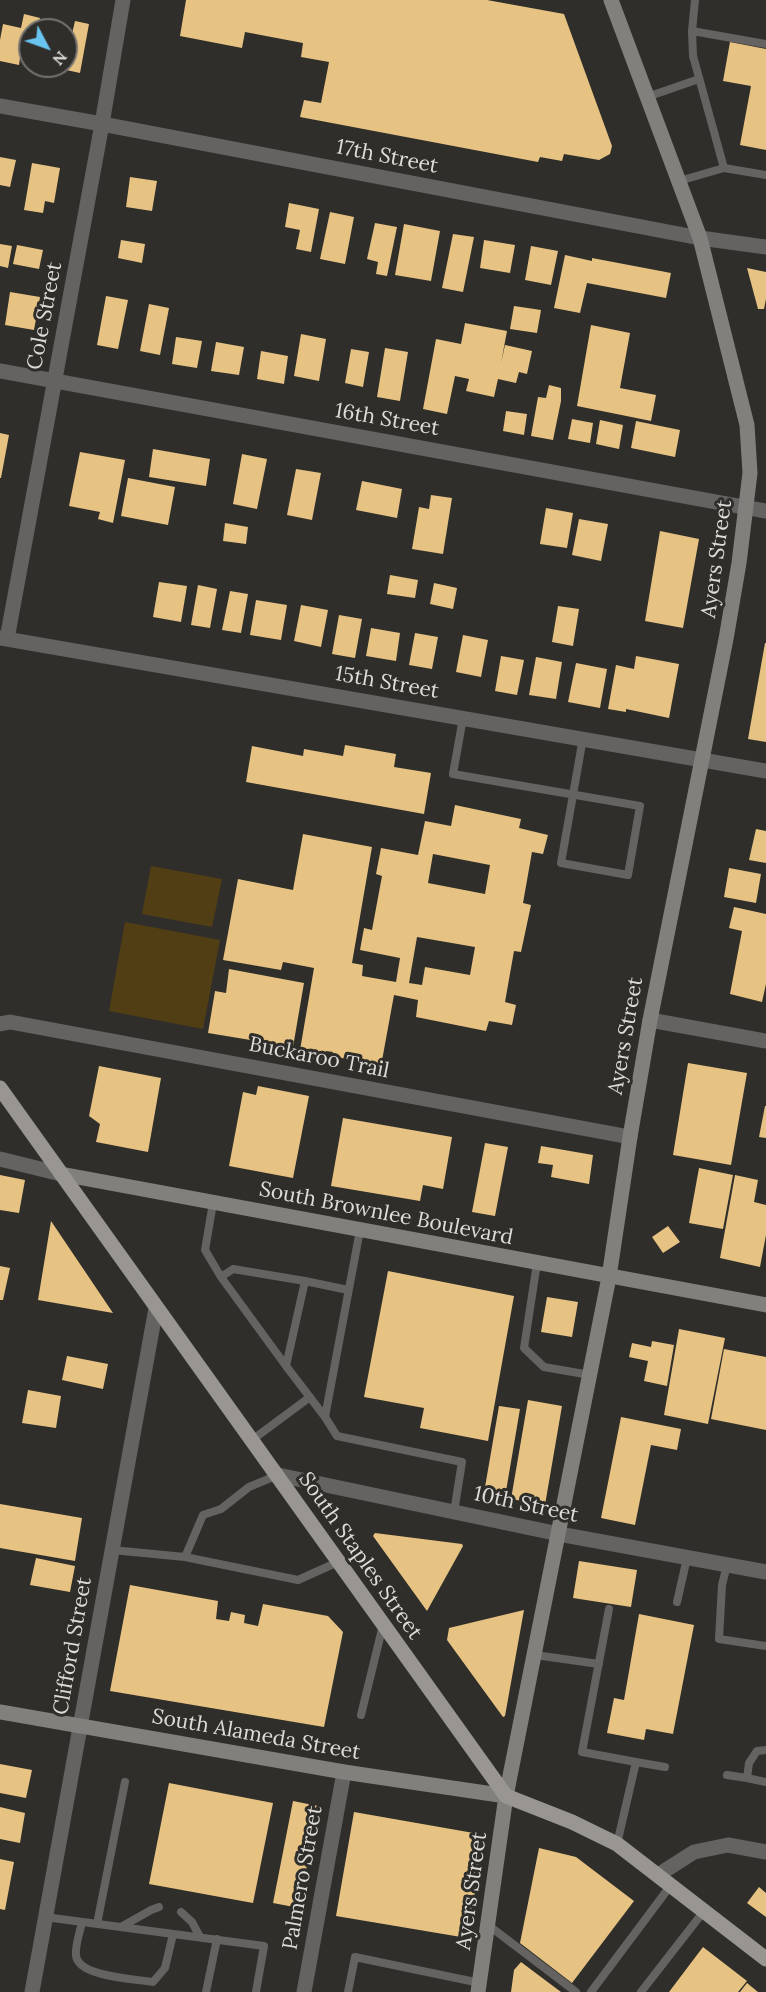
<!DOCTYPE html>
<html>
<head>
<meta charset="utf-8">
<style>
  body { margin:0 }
  #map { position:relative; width:766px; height:1992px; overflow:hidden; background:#302e2a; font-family:Lora,serif }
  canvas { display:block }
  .north { position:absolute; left:18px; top:18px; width:60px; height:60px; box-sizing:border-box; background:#302e2a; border:2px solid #757470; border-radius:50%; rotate:131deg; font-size:16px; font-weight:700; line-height:24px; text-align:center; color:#dddcd9 }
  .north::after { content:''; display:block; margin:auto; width:21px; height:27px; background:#69c4f0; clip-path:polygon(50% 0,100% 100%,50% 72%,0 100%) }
</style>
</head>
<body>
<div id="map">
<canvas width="766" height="1992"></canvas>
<div class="north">N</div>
</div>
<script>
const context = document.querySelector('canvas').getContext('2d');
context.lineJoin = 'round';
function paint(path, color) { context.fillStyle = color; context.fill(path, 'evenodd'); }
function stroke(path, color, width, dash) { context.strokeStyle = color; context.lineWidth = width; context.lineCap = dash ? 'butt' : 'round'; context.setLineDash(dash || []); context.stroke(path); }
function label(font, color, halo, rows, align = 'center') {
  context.font = font + ' Lora,serif'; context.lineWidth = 6; context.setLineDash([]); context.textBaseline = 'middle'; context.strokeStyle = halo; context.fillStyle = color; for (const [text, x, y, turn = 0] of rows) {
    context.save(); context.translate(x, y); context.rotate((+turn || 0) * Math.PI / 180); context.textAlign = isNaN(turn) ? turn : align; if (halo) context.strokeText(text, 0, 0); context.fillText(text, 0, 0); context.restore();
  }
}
const green = new Path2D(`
  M151,866L222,879L212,927L142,914Z
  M125,922L220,940L203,1029L109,1011Z`);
const building = new Path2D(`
  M186,0H487L564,14L612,146L610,154L599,160L564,154L562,161L540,157L538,162L300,117L304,100L321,103L329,62L301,57L303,43L245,32L242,48L180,36Z
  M24,14L40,18L37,30H30V53L21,51L19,65L0,61V40L3,24L21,28Z
  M75,21L89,24L80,73L53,67L66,66V33L72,34Z
  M730,42L766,49V150L740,145L751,86L723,81Z
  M0,157L16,160L10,187L0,185Z
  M32,163L60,168L54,203L45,201L43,213L24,210Z
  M130,177L157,181L152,211L126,207Z
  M289,203L319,209L311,252L296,249L300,230L285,227Z
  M330,212L354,217L345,264L320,259Z
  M375,223L397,227L387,276L376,274L378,262L367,259Z
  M404,224L440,231L431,281L395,275Z
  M453,234L474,237L463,292L442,288Z
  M121,240L145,244L142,263L118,258Z
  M484,240L515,245L510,273L480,268Z
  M0,244L12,246L8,268L0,266Z
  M17,245L43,250L39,269L13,264Z
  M531,246L558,251L551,285L525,280Z
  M565,255L592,261V258L671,273L666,298L587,283L580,313L554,308Z
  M747,268L766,272V299L764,309H758Z
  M10,292L40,297L34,330L5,325Z
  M106,296L128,300L118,349L97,345Z
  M149,304L169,308L160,355L140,351Z
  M514,306L541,310L537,333L510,329Z
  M465,323L507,331L501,363L505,345L532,351L527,374L519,372L516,383L498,379L494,397L466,391L469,379L455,376L447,414L423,409L436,339L461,344Z
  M591,325L630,333L620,388L656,395L651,421L577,406Z
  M301,334L326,339L319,381L294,376Z
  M176,337L202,341L197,368L172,364Z
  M216,342L244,347L239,375L211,371Z
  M385,348L408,352L400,401L377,397Z
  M351,349L369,352L363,387L345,383Z
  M261,351L288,356L284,384L257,379Z
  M549,385L561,388V401L553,440L531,436L538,397L546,398Z
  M506,411L527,414L524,435L503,431Z
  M572,419L593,423L590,443L568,439Z
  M600,420L623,425L619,449L596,444Z
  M636,421L680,430L675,457L631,448Z
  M0,433L9,435L1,478H0Z
  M153,449L210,459L206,486L149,477Z
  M80,452L125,460L113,523L98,519L100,512L69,506Z
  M242,454L267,459L257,509L233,504Z
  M296,469L321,473L312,520L287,515Z
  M128,478L175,487L168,525L121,516Z
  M362,481L402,489L397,518L356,510Z
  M431,495L452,498L443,554L412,549L419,507L429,509Z
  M546,508L573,513L567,548L540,544Z
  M579,519L608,524L601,561L572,555Z
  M225,523L248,527L246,544L223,541Z
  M660,531L699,539L683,628L645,621Z
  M390,575L418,580L415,598L387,594Z
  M159,582L187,586L181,622L153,617Z
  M434,583L457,588L453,609L430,604Z
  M198,585L217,589L210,628L191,625Z
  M230,591L248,594L241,633L222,630Z
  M256,600L287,605L281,640L250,635Z
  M301,605L328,610L321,647L294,641Z
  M558,606L579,609L573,646L552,642Z
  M339,615L362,619L355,658L332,654Z
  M371,628L400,633L396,661L366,656Z
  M415,633L438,637L432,669L409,665Z
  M463,635L488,640L481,677L456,672Z
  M765,643H766V742L748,739Z
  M501,656L524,660L517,695L495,691Z
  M636,656L679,664L669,718L626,709V712L608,709L616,665L634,669Z
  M536,657L562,662L556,699L529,695Z
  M576,663L607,669L600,708L568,702Z
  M345,745L396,754L394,767L431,773L424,814L246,782L252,746L303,756L304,749L343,756Z
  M455,805L521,819L519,828L548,835L543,854L532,852L523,903L531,905L521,952L514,951L505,1002L516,1005L512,1025L489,1021L486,1031L416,1017L418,1000L394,995L381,1066L332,1056L333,1052L326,1051L323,1061L299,1056L314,968L283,962L281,970L223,960L238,879L293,890L303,834L372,847L352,963L363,965L362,976L396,982L400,958L360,950L364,928L372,930L382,876L376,874L381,848L418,855L425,821L451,826ZM433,854L490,865L485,894L428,883ZM417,937L475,947L470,975L425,967L422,985L409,983Z
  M756,829L766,831V863L749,860Z
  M729,868L761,874L756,903L724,897Z
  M734,907L766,914V984L762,1002L730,994L742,931L729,928Z
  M229,969L304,983L293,1047L208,1033L215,991L226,993Z
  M688,1063L747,1073L731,1165L673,1155Z
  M99,1066L161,1078L148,1152L96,1142L100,1124L89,1116Z
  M258,1086L309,1096L293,1178L229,1166L243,1092L256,1095Z
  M765,1106H766V1138L759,1137Z
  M343,1118L452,1137L443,1189L423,1185L420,1201L331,1186Z
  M485,1143L508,1147L495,1216L472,1212Z
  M541,1146L593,1155L589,1184L551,1177L553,1165L538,1163Z
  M699,1168L733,1175L723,1229L689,1223Z
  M0,1175L25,1180L19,1213L0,1210Z
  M735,1175L758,1180L754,1202L766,1205V1235L760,1267L720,1258Z
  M51,1221L113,1313L38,1300Z
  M668,1226L680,1242L663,1253L652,1237Z
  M0,1266L10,1268L3,1300H0Z
  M388,1271L514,1296L488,1441L420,1428L424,1408L364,1397Z
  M547,1297L578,1302L572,1337L541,1332Z
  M679,1329L725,1338L708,1424L664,1415Z
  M652,1341L674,1345L667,1386L644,1381L648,1361L629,1357L632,1343L651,1347Z
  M724,1349L766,1357V1430L711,1419Z
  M67,1356L108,1364L103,1389L62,1380Z
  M28,1390L61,1396L56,1428L22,1423Z
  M528,1400L562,1406L545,1505L511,1499Z
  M499,1406L520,1409L505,1497L484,1493Z
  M621,1417L681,1429L677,1450L651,1445L635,1525L601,1518Z
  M0,1504L82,1518L75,1561L0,1548Z
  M375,1533L462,1544L463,1546L427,1611L373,1536Z
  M36,1558L75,1566L70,1592L30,1585Z
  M579,1561L637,1570L631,1607L573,1598Z
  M130,1585L218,1601L216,1619L229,1621L231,1612L245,1615L244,1623L258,1626L263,1604L328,1616L343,1632L324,1727L110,1691Z
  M524,1610L505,1716L503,1717L447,1640L449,1628Z
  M639,1614L694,1625L673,1734L646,1729L644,1740L607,1733L614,1698L624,1700Z
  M0,1764L32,1770L26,1798L0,1793Z
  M169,1783L273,1803L253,1903L149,1884Z
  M293,1801L318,1806L299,1908L273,1903Z
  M0,1807L25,1813L20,1843L0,1839Z
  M354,1812L485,1835L467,1938L336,1916Z
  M539,1848L576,1857L634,1901L572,1983L520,1943Z
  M0,1859L14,1862L5,1910L0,1909Z
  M759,1887L766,1893V1917L747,1903Z
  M703,1947L747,1981L738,1992H669Z
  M521,1962L561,1992H511L514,1970Z
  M747,1983L758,1992H740Z`);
const service = new Path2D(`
  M695,0L692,31L766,44
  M692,31L693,56L724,168L766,175
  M647,97L699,79
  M679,181L724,168
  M463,718L453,774L640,806L628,875L561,863L583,738
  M213,1203L205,1250L221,1277L233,1269L305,1281L286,1366L325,1417
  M360,1230L325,1417L337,1436L462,1462L454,1512
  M537,1263L524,1348L544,1367L590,1375
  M221,1277L286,1366
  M305,1281L348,1290
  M252,1440L310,1397
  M278,1475L249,1487L221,1509L203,1515L185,1557L298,1580L338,1562
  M112,1550L185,1557
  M727,1565L722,1585L719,1639L766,1646
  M677,1602L687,1558
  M609,1609L582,1752L636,1762L617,1844
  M535,1655L599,1664
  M361,1715L383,1625
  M766,1750L757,1751L749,1763L747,1778L766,1782
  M636,1762L665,1767
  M727,1775L747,1778
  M181,1912L192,1922L200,1937
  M45,1917L264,1946L256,1992
  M82,1922C80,1932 75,1945 76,1955C77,1977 136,1979 153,1982L165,1968L173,1934
  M97,1924L125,1782
  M488,1925L576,1992
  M121,1927L151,1910L159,1907
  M206,1992L217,1939
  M348,1992L355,1957L480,1983
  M591,1992L671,1885
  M641,1992L704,1911`);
const minor = new Path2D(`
  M0,106L102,124L700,238L766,247
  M0,371L766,511
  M0,638L766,771
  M7,639L102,124L123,0
  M650,1020L766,1041
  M0,1024L10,1022L630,1137
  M0,1159L61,1174
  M278,1475L559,1534L766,1572
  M658,1875L694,1852L728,1845L766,1852
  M32,1992L156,1308
  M304,1992L344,1772`);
const secondary = new Path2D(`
  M61,1174L766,1305
  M0,1712L344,1772L506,1796
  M478,1992L506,1796L609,1277L630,1137L650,1020L726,639L739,563L750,473L747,425L700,238L611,0`);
const primary = new Path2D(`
  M0,1088L506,1796L572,1822L617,1844L766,1959`);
const streetNames = [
  ["17th Street",387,157,11],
  ["Cole Street",45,316,-79],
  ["16th Street",387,420,10],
  ["Ayers Street",717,559,-82],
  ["15th Street",387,683,10],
  ["Ayers Street",626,1036,-80],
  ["Buckaroo Trail",319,1058,11],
  ["South Brownlee Boulevard",386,1214,11],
  ["10th Street",526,1505,12],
  ["South Staples Street",360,1556,55],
  ["Clifford Street",73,1646,-80],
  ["South Alameda Street",256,1735,10],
  ["Palmero Street",303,1878,-80],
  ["Ayers Street",472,1891,-82]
];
paint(green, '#523e15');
paint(building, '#e6c383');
stroke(service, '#646361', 8);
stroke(minor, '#646361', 15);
stroke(secondary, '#82807d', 15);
stroke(primary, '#999692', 15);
label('21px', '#dddcd9', '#302e2a', streetNames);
</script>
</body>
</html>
